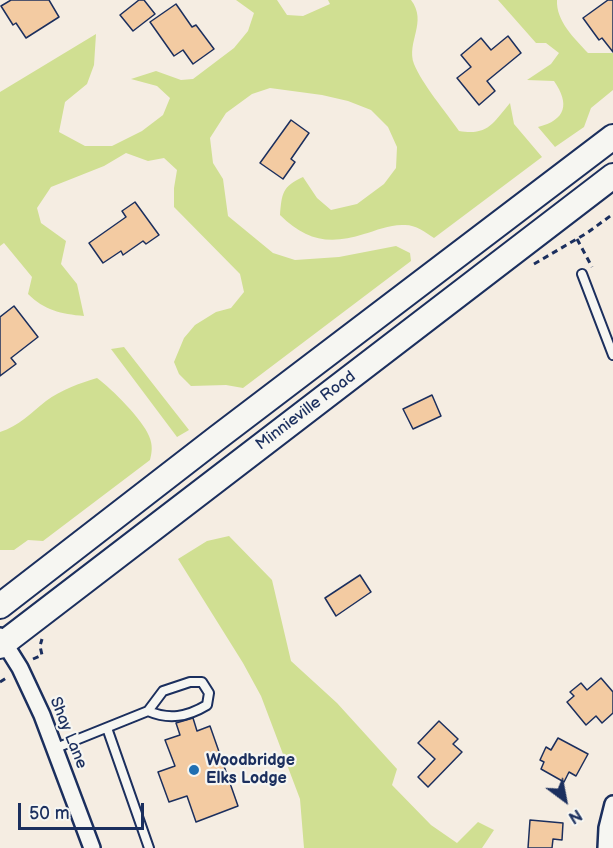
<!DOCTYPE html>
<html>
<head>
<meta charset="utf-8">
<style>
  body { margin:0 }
  #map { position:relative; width:613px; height:848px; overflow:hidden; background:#f5ede2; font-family:"Balsamiq Sans",sans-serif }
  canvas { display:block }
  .north { position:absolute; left:535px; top:770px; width:60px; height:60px; -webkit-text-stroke:4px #f6f6f2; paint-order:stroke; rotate:148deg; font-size:16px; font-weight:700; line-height:24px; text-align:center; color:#1b2f5e }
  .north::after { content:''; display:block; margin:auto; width:21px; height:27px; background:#1b2f5e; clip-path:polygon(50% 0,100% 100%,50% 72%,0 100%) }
  .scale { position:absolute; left:18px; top:803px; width:126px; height:27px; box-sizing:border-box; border:3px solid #1b2f5e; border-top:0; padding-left:8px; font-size:18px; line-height:21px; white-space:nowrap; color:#1b2f5e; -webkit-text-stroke:4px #f6f6f2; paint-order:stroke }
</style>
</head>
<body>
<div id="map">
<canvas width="613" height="848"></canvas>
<div class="north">N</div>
<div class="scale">50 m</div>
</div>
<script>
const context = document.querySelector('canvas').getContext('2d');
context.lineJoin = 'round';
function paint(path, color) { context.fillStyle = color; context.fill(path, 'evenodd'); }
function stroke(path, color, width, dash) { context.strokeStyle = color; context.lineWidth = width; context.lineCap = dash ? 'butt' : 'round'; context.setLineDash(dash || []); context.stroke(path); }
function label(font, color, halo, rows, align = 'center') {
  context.font = font + ' "Balsamiq Sans",sans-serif'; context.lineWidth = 4.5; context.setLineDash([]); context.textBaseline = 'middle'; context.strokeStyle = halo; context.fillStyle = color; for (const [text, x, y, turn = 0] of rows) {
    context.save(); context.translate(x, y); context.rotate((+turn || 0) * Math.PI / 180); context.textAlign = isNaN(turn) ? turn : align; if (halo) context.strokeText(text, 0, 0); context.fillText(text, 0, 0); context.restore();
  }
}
const green = new Path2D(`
  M236,0H277L287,15L303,16L330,4L328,0H411C428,22 406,42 414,64C422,84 446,112 459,131C488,136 493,123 510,103L514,124L542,157L434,238C425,232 416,225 405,225C391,224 377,230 364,234C330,245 306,241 280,215C282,193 282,187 303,177L317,198L331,210L357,204L384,184L396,168L397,147L388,127L371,110L348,101L322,95L270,88L252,94L226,113L210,138L213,163L223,179L228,216L273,253L295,260L339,257L396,246L410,253L411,261L243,388L226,385L191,386L179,374L174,362L184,338L195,325L216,312L231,308L244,292L240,274L174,207V188L177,170L164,158L148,161L126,153L104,166L51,187L37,208L41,223L66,241L61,264L77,284L84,316C61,314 44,310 28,294L32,277L4,243L0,246V92L96,34L94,65L87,84L65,102L59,132L85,146H112L142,131L163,115L170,98L157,86L131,79L156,71L181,80L193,79L234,48L248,31L254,13Z
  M498,0H557C556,21 574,38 588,53H613V90L591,108L584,127L555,147L538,127C566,120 570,104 554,81L527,80L551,64L559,53L546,43H536Z
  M124,347L189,430L177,437L111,349Z
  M97,378C112,389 143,420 149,436C153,445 152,452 150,460L43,541L28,540L14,550H0V432C19,426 31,413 46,401C61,390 80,383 97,378Z
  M229,536L272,580L291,661L337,703L397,769L392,785L431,825L457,843L478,822L494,830L482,848H304L300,799L261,696L243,663L178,559L207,541Z`);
const building = new Path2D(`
  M11,0H49L59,17L26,38L16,23L13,25L1,6Z
  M139,0H144L155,14L133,31L120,15Z
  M608,0H613V52L602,38L599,40L583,18Z
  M176,4L192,27L196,25L214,49L193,64L183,50L174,56L150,22Z
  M508,36L521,53L487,81L495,91L479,105L457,78L471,67L461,55L481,38L491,50Z
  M291,120L309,133L291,159L295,162L283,179L260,163Z
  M135,202L159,235L146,244L143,241L123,255L121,251L103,263L89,243L126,217L122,211Z
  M14,306L38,337L11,358L16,364L0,376V317Z
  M432,395L441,416L413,429L403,409Z
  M360,575L371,592L336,616L325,598Z
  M601,678L613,692V713L602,723L596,716L586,725L567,702L574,696L570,692L581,683L587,690Z
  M193,718L197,731L210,726L238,806L196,822L187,796L169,802L158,772L175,766L165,740L180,735L176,723Z
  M439,721L458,739L453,744L462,752L428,787L418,777L435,759L418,743Z
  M558,738L588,754L576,776L569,772L564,782L541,769L544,762L540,760L546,747L551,750Z
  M530,820L563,823L562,840L553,839L552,848H528Z`);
const path = new Path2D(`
  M577,239L592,267
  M534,264L587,233L613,214
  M33,659L42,655L40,646L42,639
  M0,682L8,677`);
const lane = new Path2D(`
  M582,274L613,355
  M107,728L149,848
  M56,748L148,711L163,691L190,682H202L209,693L207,705C187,717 169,720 148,711`);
const street = new Path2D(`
  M0,636L20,668L42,715L92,848
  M606,848L607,828L613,804`);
const primary = new Path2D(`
  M0,606L217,438L613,137
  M0,646L613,176`);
const markers = [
  [194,770,6,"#1f6fb2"]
];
const streetNames = [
  ["Minnieville Road",306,411,-37],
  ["Shay Lane",68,733,68]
];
const poiNames = [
  ["Woodbridge",206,761],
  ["Elks Lodge",206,779]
];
paint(green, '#d0df92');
paint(building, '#f3cba2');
stroke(building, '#1b2f5e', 1.5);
stroke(lane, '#1b2f5e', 12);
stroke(street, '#1b2f5e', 20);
stroke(primary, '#1b2f5e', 28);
stroke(path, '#1b2f5e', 3, [6, 4.5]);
stroke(lane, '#f6f6f2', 8);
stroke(street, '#f6f6f2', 15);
stroke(primary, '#f6f6f2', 24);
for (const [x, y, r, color] of markers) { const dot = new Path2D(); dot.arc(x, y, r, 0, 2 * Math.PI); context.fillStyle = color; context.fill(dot); stroke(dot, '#f6f6f2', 2); }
label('16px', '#1b2f5e', '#f6f6f2', streetNames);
label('bold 16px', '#1b2f5e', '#f6f6f2', poiNames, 'left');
</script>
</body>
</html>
